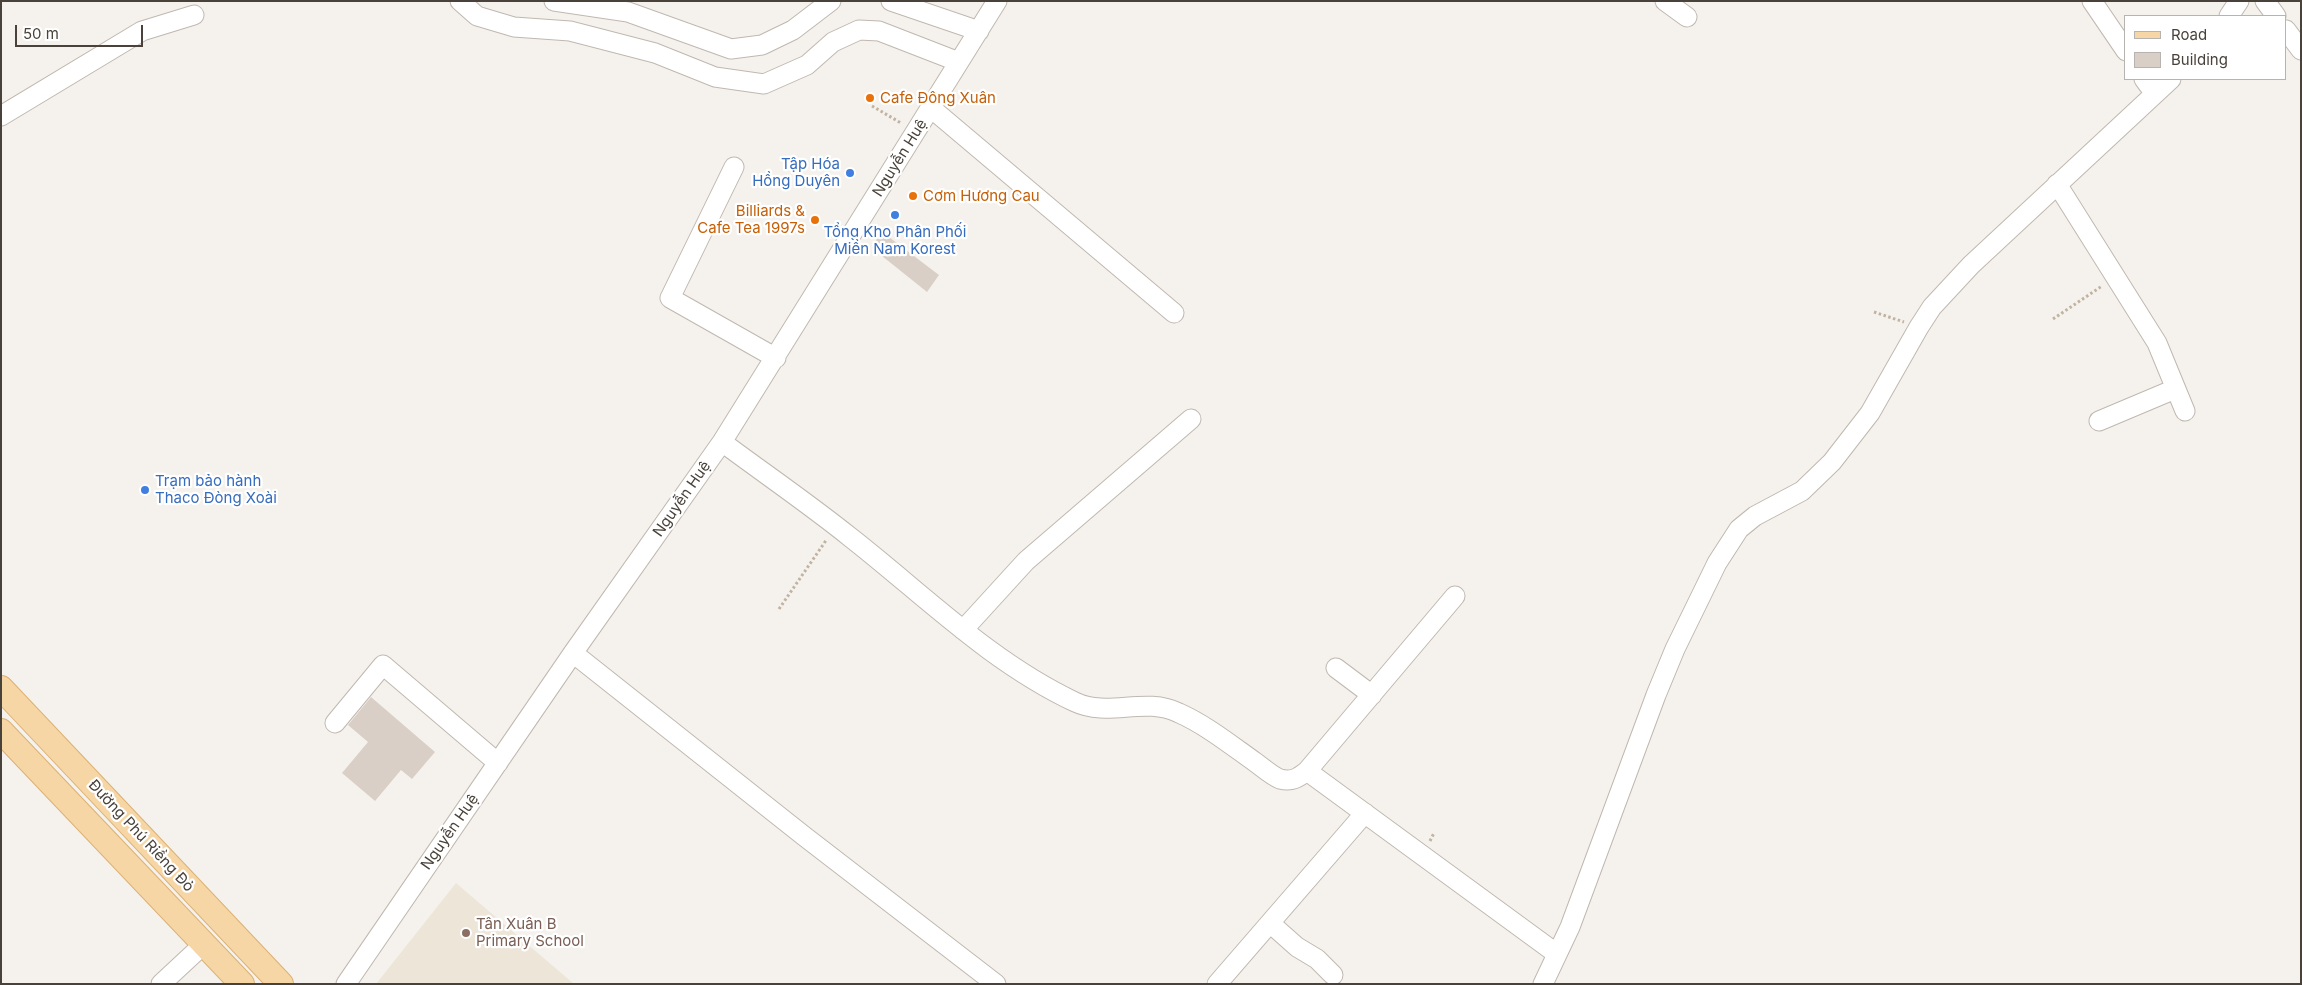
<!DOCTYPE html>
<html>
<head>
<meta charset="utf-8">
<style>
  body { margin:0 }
  #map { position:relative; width:2302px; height:985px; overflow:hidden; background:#f5f2ed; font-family:Inter,sans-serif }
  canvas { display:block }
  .frame { position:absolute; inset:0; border:2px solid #49423b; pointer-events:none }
  .legend { position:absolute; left:2124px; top:15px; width:162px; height:65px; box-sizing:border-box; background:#fff; border:1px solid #b6b3b1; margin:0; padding:6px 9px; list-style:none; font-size:15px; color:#49423b }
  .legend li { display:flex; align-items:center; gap:10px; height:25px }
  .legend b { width:25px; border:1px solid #b6b3b1 }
  .scale { position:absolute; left:15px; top:25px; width:128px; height:22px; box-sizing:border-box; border:2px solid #49423b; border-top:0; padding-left:6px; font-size:15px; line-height:18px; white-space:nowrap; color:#49423b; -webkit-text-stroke:4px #fff; paint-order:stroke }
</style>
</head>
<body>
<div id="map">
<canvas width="2302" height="985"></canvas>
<div class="frame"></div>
<ul class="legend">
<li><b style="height:6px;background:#f6d6a5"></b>Road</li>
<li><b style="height:14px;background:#d9cfc6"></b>Building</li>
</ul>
<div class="scale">50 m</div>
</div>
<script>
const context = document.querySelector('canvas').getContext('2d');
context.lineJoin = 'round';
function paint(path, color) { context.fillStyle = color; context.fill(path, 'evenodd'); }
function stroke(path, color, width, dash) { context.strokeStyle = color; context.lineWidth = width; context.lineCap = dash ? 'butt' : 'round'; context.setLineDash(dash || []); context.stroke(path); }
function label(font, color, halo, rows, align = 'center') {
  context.font = font + ' Inter,sans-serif'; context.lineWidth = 4.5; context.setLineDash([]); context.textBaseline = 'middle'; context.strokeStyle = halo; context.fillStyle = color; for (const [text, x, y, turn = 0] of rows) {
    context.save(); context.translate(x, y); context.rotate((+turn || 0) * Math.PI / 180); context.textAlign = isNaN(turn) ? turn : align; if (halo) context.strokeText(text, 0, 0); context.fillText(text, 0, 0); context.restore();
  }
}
const education = new Path2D(`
  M456,883L574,984H376Z`);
const building = new Path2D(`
  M881,231L939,275L927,292L872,248Z
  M371,697L435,752L412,779L401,770L375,801L342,773L368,742L348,725Z`);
const path = new Path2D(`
  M872,106L901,123
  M1874,312L1904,322
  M2053,319L2102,286
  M779,609L827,539
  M1430,841L1434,833`);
const minor = new Path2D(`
  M460,1L477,16L514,27L570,31L655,53L715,77L764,84L807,65L833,42L859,30L879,31L959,62
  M554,1L628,12L731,49L762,45L793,30L831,1
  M891,1L979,31
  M1665,1L1687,17
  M2092,1L2126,51
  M2265,1L2276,16
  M2229,16L2239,1
  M2286,30L2301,50
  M2144,79L2155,94
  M931,108L1174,313
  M1,116L142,31L194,15
  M734,167L670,298L776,358
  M2057,184L2157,343L2185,411
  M2099,421L2175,389
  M722,442C765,474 809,504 850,537C923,594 990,662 1075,702C1109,718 1144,696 1179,713C1206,725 1231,745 1255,762C1262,767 1272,776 1280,779C1292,782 1298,778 1307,771L1455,596
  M963,630L1026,561L1191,419
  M573,653L804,836L996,984
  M1336,668L1372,695
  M335,723L383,665L498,763
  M1307,771L1557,954
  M1270,923L1297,947L1317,959L1333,975
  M161,984L205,943
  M346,984L573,653L722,442L997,1
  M1217,984L1365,813
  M1543,984L1570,927L1656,695L1675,649L1717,563L1739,529L1755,516L1802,491L1832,462L1870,413L1919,327L1932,307L1971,265L2171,79`);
const major = new Path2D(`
  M1,688L281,984
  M1,731L242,984`);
const markers = [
  [870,98,5,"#e8710a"],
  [850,173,5,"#3f7fe0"],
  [913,196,5,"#e8710a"],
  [895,215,5,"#3f7fe0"],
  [815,220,5,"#e8710a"],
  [145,490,5,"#3f7fe0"],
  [466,933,5,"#8d6e63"]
];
const foodNames = [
  ["Cafe Đông Xuân",880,98],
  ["Cơm Hương Cau",923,196],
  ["Billiards &",805,211,"right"],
  ["Cafe Tea 1997s",805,228,"right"]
];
const streetNames = [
  ["Nguyễn Huệ",900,158,-58],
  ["Nguyễn Huệ",682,499,-55],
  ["Nguyễn Huệ",450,832,-55],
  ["Đường Phú Riềng Đỏ",141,836,47]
];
const shopNames = [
  ["Tập Hóa",840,164],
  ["Hồng Duyên",840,181],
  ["Tổng Kho Phân Phối",895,232,"center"],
  ["Miền Nam Korest",895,249,"center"],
  ["Trạm bảo hành",155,481,"left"],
  ["Thaco Đòng Xoài",155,498,"left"]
];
const educationNames = [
  ["Tân Xuân B",476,924],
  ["Primary School",476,941]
];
paint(education, '#ede5d8');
paint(building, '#d9cfc6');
stroke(minor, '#c0b8b0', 21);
stroke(major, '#dbb175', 26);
stroke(path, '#c1b3a2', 3, [2.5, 2.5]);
stroke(minor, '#fff', 19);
stroke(major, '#f6d6a5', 24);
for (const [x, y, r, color] of markers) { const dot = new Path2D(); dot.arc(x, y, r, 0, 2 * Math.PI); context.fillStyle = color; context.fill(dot); stroke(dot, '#fff', 2); }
label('15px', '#c56008', '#fff', foodNames, 'left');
label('15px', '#49423b', '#fff', streetNames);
label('15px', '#366cbe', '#fff', shopNames, 'right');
label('15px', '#785e54', '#fff', educationNames, 'left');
</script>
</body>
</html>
